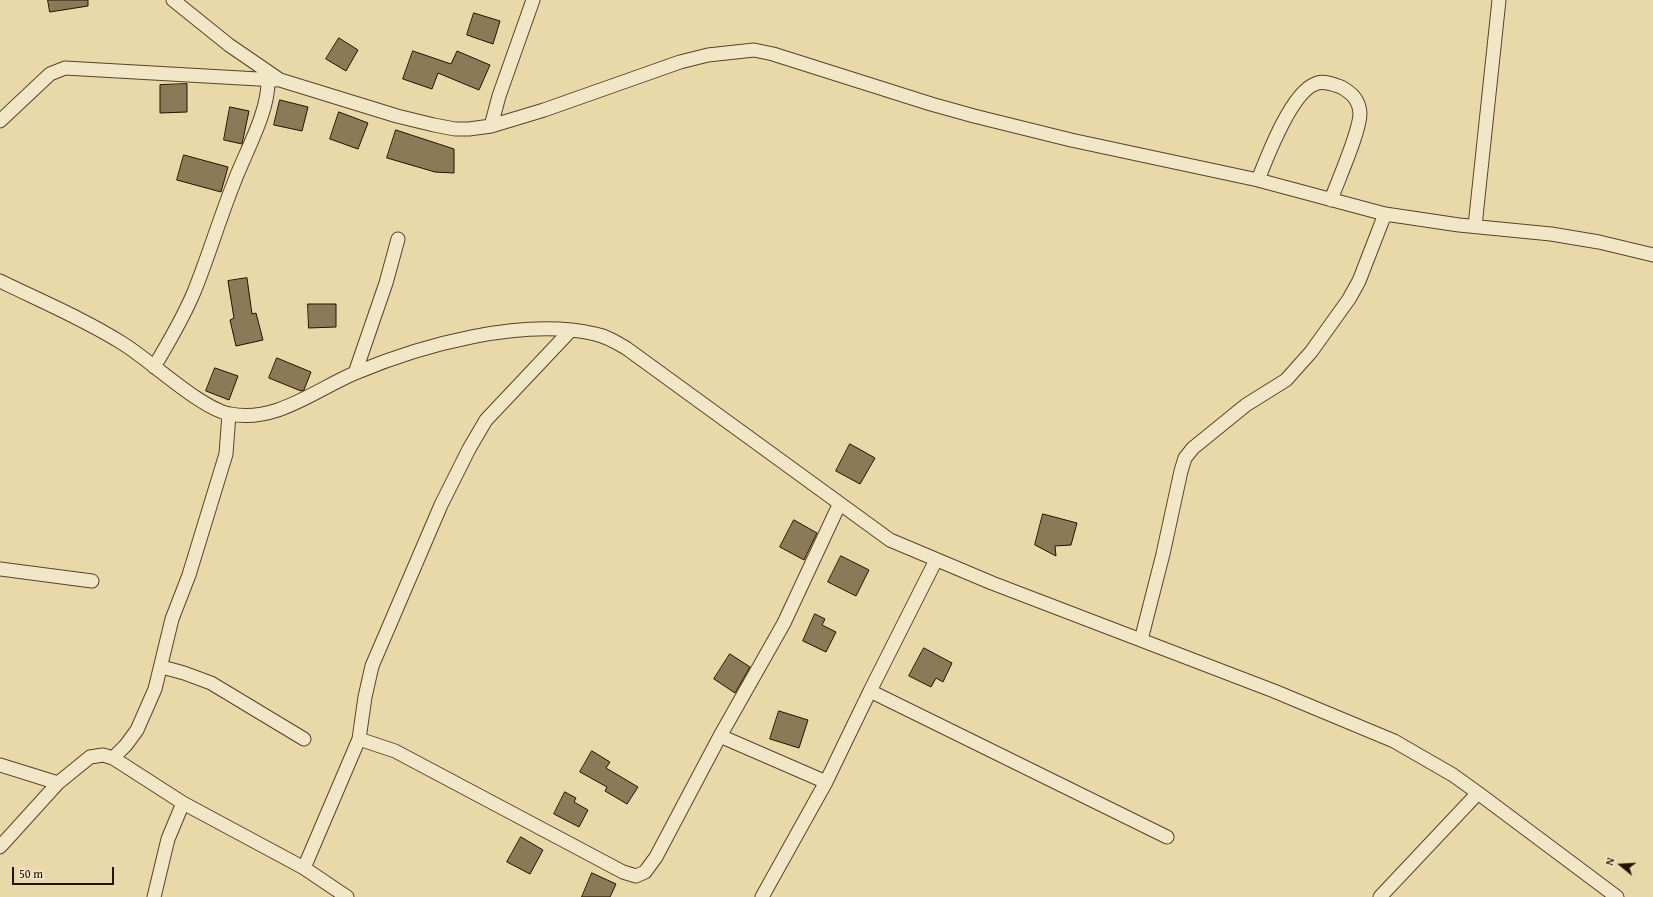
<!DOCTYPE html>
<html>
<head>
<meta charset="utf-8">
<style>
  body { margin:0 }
  #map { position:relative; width:1653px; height:897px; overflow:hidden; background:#ead9a8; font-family:"Gentium Book Plus",serif }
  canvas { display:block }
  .north { position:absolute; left:1601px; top:845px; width:40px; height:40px; -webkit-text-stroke:3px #f1e6c6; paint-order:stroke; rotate:288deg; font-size:11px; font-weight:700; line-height:16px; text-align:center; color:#251100 }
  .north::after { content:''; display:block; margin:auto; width:14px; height:18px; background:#251100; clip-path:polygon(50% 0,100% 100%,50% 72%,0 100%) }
  .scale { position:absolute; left:12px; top:867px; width:102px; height:18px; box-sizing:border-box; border:2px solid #251100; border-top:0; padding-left:5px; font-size:12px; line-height:14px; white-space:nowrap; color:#251100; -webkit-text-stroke:3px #f1e6c6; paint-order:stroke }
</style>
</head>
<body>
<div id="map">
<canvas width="1653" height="897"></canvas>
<div class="north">N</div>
<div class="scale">50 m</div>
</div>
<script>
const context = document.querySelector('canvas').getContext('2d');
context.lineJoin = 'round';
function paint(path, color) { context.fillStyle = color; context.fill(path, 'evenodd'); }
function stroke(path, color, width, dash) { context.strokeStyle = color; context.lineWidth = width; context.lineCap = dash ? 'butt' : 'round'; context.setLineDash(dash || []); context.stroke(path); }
const building = new Path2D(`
  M48,0H88V6L50,12Z
  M474,13L500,21L493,44L467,35Z
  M339,38L358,50L346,71L326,59Z
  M413,51L451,64L457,51L490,65L479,90L438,73L432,89L403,79Z
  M187,84V112L160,113V85Z
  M280,100L308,107L302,131L274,125Z
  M230,107L249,111L242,144L224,140Z
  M339,112L368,123L358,149L330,139Z
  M396,130L454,149V173L435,172L387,158Z
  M184,155L228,167L221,192L177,180Z
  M247,278L252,314L256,313L263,340L236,346L230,320L234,318L228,281Z
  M308,304H336V327L309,328Z
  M277,358L311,372L304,390L301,391L269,378Z
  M215,368L238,376L229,400L206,391Z
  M850,444L875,458L860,484L836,471Z
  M1043,514L1077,523L1071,545L1055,546L1056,556L1035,545Z
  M794,520L817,533L804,560L780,547Z
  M841,556L869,570L856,596L828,582Z
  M815,614L825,619L822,625L836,632L826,652L803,641Z
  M924,648L952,663L943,682L936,678L931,687L909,676Z
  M730,654L750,667L735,693L714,679Z
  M779,711L808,720L799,748L770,739Z
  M592,751L610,762L606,768L638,787L627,804L605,791L607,787L580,772Z
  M565,792L576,798L574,802L588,810L579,827L554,814Z
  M521,837L543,850L530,874L507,862Z
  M592,873L616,884L610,897H582Z`);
const minor = new Path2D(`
  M173,0L229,45L280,80L397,116L434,125L455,129H469L491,126L544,110L680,62L708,55L754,50L773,54L931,104L974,116L1071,140L1258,180L1385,214L1459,225L1551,234L1599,242L1653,255
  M0,121L50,74L65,68L276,80
  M491,126L499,96L533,0
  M1258,180C1267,157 1291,93 1315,84C1323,80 1333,84 1341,87C1352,93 1359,100 1360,113C1360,132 1338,180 1331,200
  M1475,226L1499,0
  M0,281C41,301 84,319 122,343C150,360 201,409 230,414C276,423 315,390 355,373C422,345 523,317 595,334C606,336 616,342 626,348L890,540L992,583L1274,691L1394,741L1453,775L1478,793L1380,897
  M571,330L486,420L469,449L441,505L372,666L365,697L359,739L395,751L623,872L636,876L645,872L656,857L720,736L784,623L839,505
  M154,367C169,342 183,318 194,292C209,255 220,217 235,180C246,151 269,111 268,80
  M355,373L386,283L398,239
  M0,569L92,581
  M1141,640L1163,554L1181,471L1185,458L1193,448L1246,405L1286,380L1311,352L1349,299L1359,281L1385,214
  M162,667L184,673L211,683L304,739
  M870,691L936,560
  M720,736L826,782
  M113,758L126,745L137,730L155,689L172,619L189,575L226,454L229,414
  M0,765L58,783
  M1478,793L1617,897
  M0,847L58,783L90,757L103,755L113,758L183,803L304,868L347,897
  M304,868L359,739
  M154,897L168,839L183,803
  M762,897L826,782L870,691L1167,837`);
paint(building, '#8b7957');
stroke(building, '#251100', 1);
stroke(minor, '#56432a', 15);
stroke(minor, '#f1e6c6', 13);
</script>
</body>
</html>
